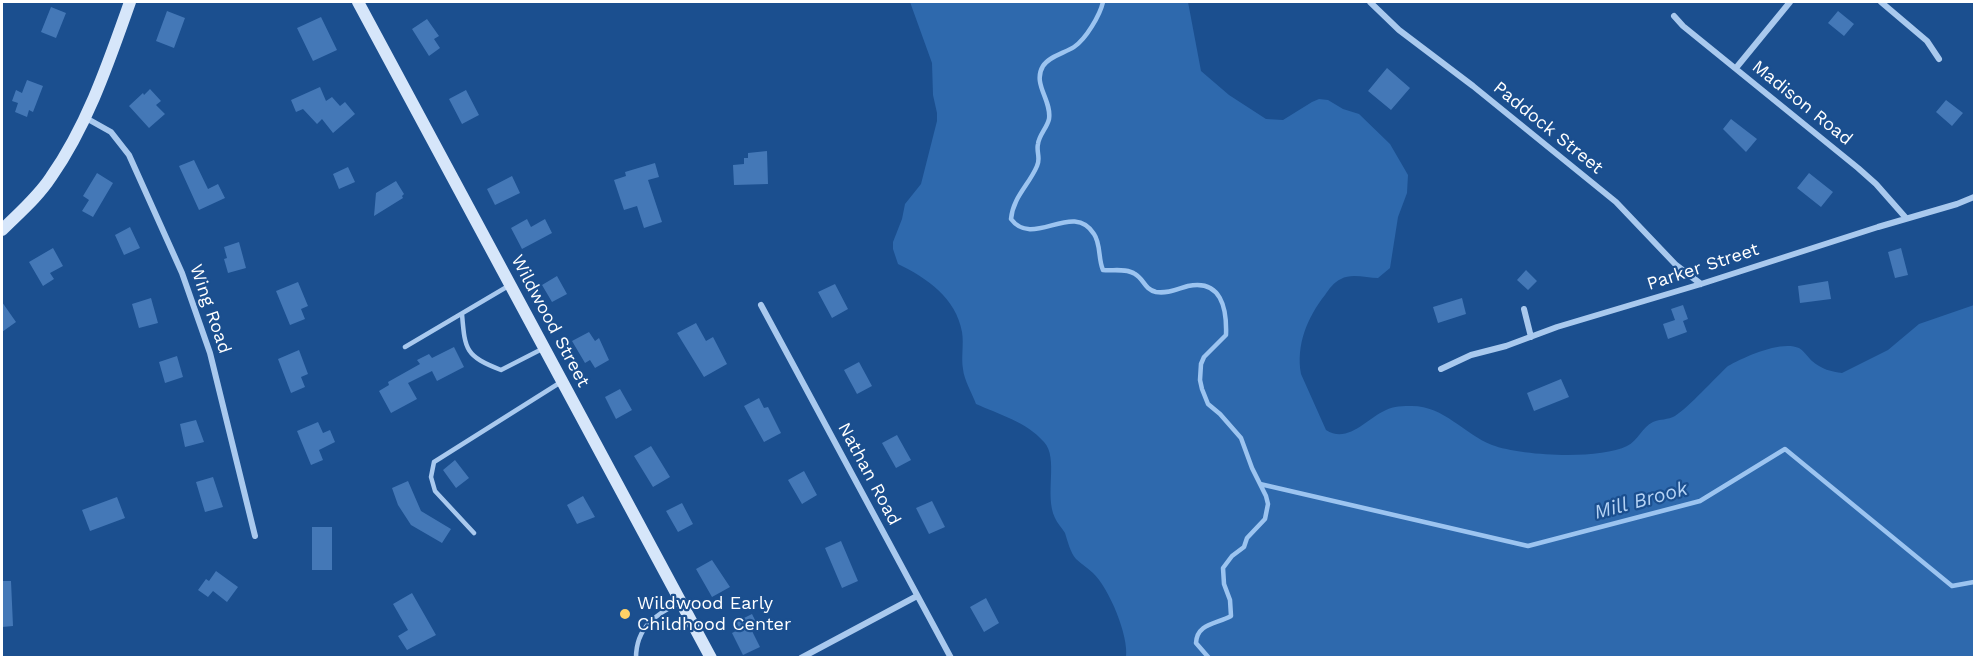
<!DOCTYPE html>
<html>
<head>
<meta charset="utf-8">
<style>
  body { margin:0 }
  #map { position:relative; width:1976px; height:659px; overflow:hidden; background:#1b4f8f; font-family:"Work Sans",sans-serif }
  canvas { display:block }
  .frame { position:absolute; inset:0; border:3px solid #fff; pointer-events:none }
</style>
</head>
<body>
<div id="map">
<canvas width="1976" height="659"></canvas>
<div class="frame"></div>
</div>
<script>
const context = document.querySelector('canvas').getContext('2d');
context.lineJoin = 'round';
function paint(path, color) { context.fillStyle = color; context.fill(path, 'evenodd'); }
function stroke(path, color, width, dash) { context.strokeStyle = color; context.lineWidth = width; context.lineCap = dash ? 'butt' : 'round'; context.setLineDash(dash || []); context.stroke(path); }
function label(font, color, halo, rows, align = 'center') {
  context.font = font + ' "Work Sans",sans-serif'; context.lineWidth = 4.5; context.setLineDash([]); context.textBaseline = 'middle'; context.strokeStyle = halo; context.fillStyle = color; for (const [text, x, y, turn = 0] of rows) {
    context.save(); context.translate(x, y); context.rotate((+turn || 0) * Math.PI / 180); context.textAlign = isNaN(turn) ? turn : align; if (halo) context.strokeText(text, 0, 0); context.fillText(text, 0, 0); context.restore();
  }
}
const green = new Path2D(`
  M910,2H1188L1201,71L1229,95L1266,119L1283,120L1312,102L1319,99L1328,100L1343,109L1359,114L1390,144L1408,175L1407,193L1398,217L1390,268L1378,278C1367,278 1351,273 1341,279C1334,282 1329,289 1325,295C1307,318 1296,345 1301,374L1326,430C1348,444 1366,419 1386,410C1393,406 1404,406 1412,406C1444,406 1464,434 1492,445C1521,456 1599,460 1627,446C1638,441 1642,427 1653,422C1660,419 1668,420 1675,416C1689,407 1714,379 1728,366C1744,357 1781,340 1799,348C1804,351 1808,357 1812,361C1821,369 1832,372 1842,373L1888,350L1919,324L1974,305V657H1126C1129,636 1109,588 1093,573C1088,568 1081,564 1076,559C1070,552 1068,542 1065,533C1062,528 1057,523 1055,518C1044,495 1059,458 1044,442C1027,422 998,414 976,404C972,393 964,380 963,369C961,357 964,344 962,332C956,298 927,278 898,264L893,249V242L902,219L905,204L921,184L937,121V113L933,95L932,63Z`);
const stream = new Path2D(`
  M1103,2C1100,15 1086,39 1074,47C1065,53 1049,56 1043,66C1032,84 1052,100 1049,119C1047,128 1039,135 1038,144C1036,152 1041,158 1037,166C1029,185 1013,197 1011,219C1033,249 1073,200 1094,234C1101,244 1098,259 1103,270C1113,271 1127,268 1135,274C1144,279 1144,289 1156,292C1167,294 1177,289 1188,286C1221,279 1227,308 1226,335L1204,357L1201,364L1200,380L1202,389L1208,404L1220,414L1241,438L1252,468L1266,496L1268,504L1265,519L1247,538L1244,547L1232,556L1223,568L1224,584L1230,600L1231,616C1217,624 1197,623 1196,643L1209,658
  M1260,484L1528,546L1700,501L1785,449L1952,586L1974,582`);
const building = new Path2D(`
  M51,7L66,13L56,38L41,32Z
  M167,11L185,18L174,48L156,41Z
  M1838,11L1854,24L1844,36L1828,23Z
  M321,17L337,50L313,61L297,28Z
  M427,19L439,36L434,39L440,48L429,56L412,29Z
  M1387,68L1410,88L1391,110L1368,91Z
  M27,80L43,86L33,112L29,110L27,117L15,112L18,103L12,101L16,90L22,93Z
  M320,87L326,101L332,97L340,106L345,102L355,114L333,133L322,119L317,124L303,109L296,112L291,100Z
  M150,89L161,101L156,105L165,114L149,128L129,106L143,93L144,95Z
  M466,90L479,115L462,124L449,99Z
  M1946,100L1963,113L1952,126L1936,112Z
  M1731,119L1757,139L1746,152L1723,129Z
  M767,151L768,184L734,185L733,165L744,164V158H748V153Z
  M194,160L208,189L218,184L225,198L199,210L179,166Z
  M655,163L659,177L648,180L662,222L644,228L637,206L624,210L614,180L626,176L625,172Z
  M348,167L355,182L339,189L333,174Z
  M97,173L113,183L93,217L82,211L89,200L83,196Z
  M1809,173L1833,192L1821,207L1797,188Z
  M512,176L520,193L495,205L487,189Z
  M396,181L404,194L402,196L403,198L374,216L376,193Z
  M527,219L531,227L545,219L552,233L522,249L511,228Z
  M130,227L140,248L124,255L115,235Z
  M239,242L246,268L228,273L224,259L227,258L224,247Z
  M53,248L63,266L50,273L54,279L43,286L29,262Z
  M1901,248L1908,275L1895,278L1888,252Z
  M1526,270L1537,281L1528,290L1517,280Z
  M557,276L567,294L552,302L542,285Z
  M1828,281L1831,299L1800,303L1798,286Z
  M298,282L308,306L301,309L305,319L290,325L276,291Z
  M835,284L848,309L832,318L818,292Z
  M151,298L158,323L139,328L132,304Z
  M1462,298L1466,314L1438,323L1433,307Z
  M2,302L16,322L2,332Z
  M1683,305L1688,319L1683,321L1687,332L1668,339L1663,324L1675,320L1671,309Z
  M696,323L706,341L713,337L727,364L704,377L677,333Z
  M589,332L595,341L599,338L609,360L595,368L590,360L585,363L572,341Z
  M454,347L464,367L437,381L432,371L408,383L417,399L391,413L379,391L389,385L388,382L420,364L417,360L429,354L432,358Z
  M299,350L308,374L301,377L305,387L291,393L278,359Z
  M177,356L183,377L165,383L159,362Z
  M859,362L872,386L857,394L844,370Z
  M1561,379L1569,397L1534,411L1527,393Z
  M620,389L632,410L616,419L605,397Z
  M759,398L764,408L768,407L781,433L764,442L744,406Z
  M196,420L204,442L185,447L180,424Z
  M318,422L323,433L330,430L335,442L319,450L323,460L311,465L297,431Z
  M897,435L911,460L896,468L882,443Z
  M651,446L670,477L653,487L634,456Z
  M455,460L469,478L456,488L443,470Z
  M804,471L817,495L802,504L788,480Z
  M213,477L223,507L205,512L196,482Z
  M408,481L421,511L451,529L442,543L411,525L398,505L392,488Z
  M583,496L595,517L577,524L567,505Z
  M117,497L125,518L90,531L82,510Z
  M932,501L945,527L929,534L916,508Z
  M682,503L693,524L678,532L666,511Z
  M312,527H332V570H312Z
  M841,541L858,581L842,588L825,548Z
  M712,560L730,587L712,597L696,569Z
  M216,571L238,587L227,602L213,591L208,597L198,590L206,579L209,581Z
  M2,581H11L13,626L2,627Z
  M412,593L436,635L407,650L398,636L408,630L393,604Z
  M986,598L999,623L984,632L970,607Z
  M752,614L759,628L752,631L760,647L743,655L732,633L740,629L736,622Z`);
const lane = new Path2D(`
  M462,314C465,350 465,356 501,370L544,348
  M405,347L510,285
  M474,533L435,491L431,477L434,462L561,382
  M636,658C636,627 656,614 681,602`);
const street = new Path2D(`
  M1370,2L1399,30L1473,86L1616,202L1676,265L1701,284
  M1881,2L1927,41L1939,59
  M1674,16L1683,26L1858,168L1876,184L1906,218
  M1736,68L1790,2
  M86,118L111,132L129,155L182,273L210,353L255,536
  M761,305L951,658
  M1524,309L1531,337
  M1441,369L1471,355L1506,346L1557,327L1701,284L1878,227L1957,204L1974,197
  M801,658L917,596`);
const secondary = new Path2D(`
  M358,2L711,658
  M2,230C19,213 38,197 51,177C88,124 109,61 130,2`);
const markers = [
  [625,614,6,"#ffd166"]
];
const streetNames = [
  ["Madison Road",1802,103,39],
  ["Paddock Street",1548,128,39],
  ["Parker Street",1703,267,-18],
  ["Wing Road",210,309,71],
  ["Wildwood Street",550,321,62],
  ["Nathan Road",869,474,62]
];
const poiNames = [
  ["Wildwood Early",637,604],
  ["Childhood Center",637,625]
];
const waterNames = [
  ["Mill Brook",1641,501,-15]
];
paint(green, '#2e69ad');
stroke(stream, '#9cc4f0', 4.5);
paint(building, '#4478b7');
stroke(lane, '#a9c9ee', 4.5);
stroke(street, '#a9c9ee', 6);
stroke(secondary, '#d6e6fa', 12);
for (const [x, y, r, color] of markers) { const dot = new Path2D(); dot.arc(x, y, r, 0, 2 * Math.PI); context.fillStyle = color; context.fill(dot); stroke(dot, '#1b4f8f', 2); }
label('18px', '#fff', '#1b4f8f', streetNames);
label('18px', '#fff', '#1b4f8f', poiNames, 'left');
label('italic 20px', '#b5d3f5', '#1b4f8f', waterNames);
</script>
</body>
</html>
